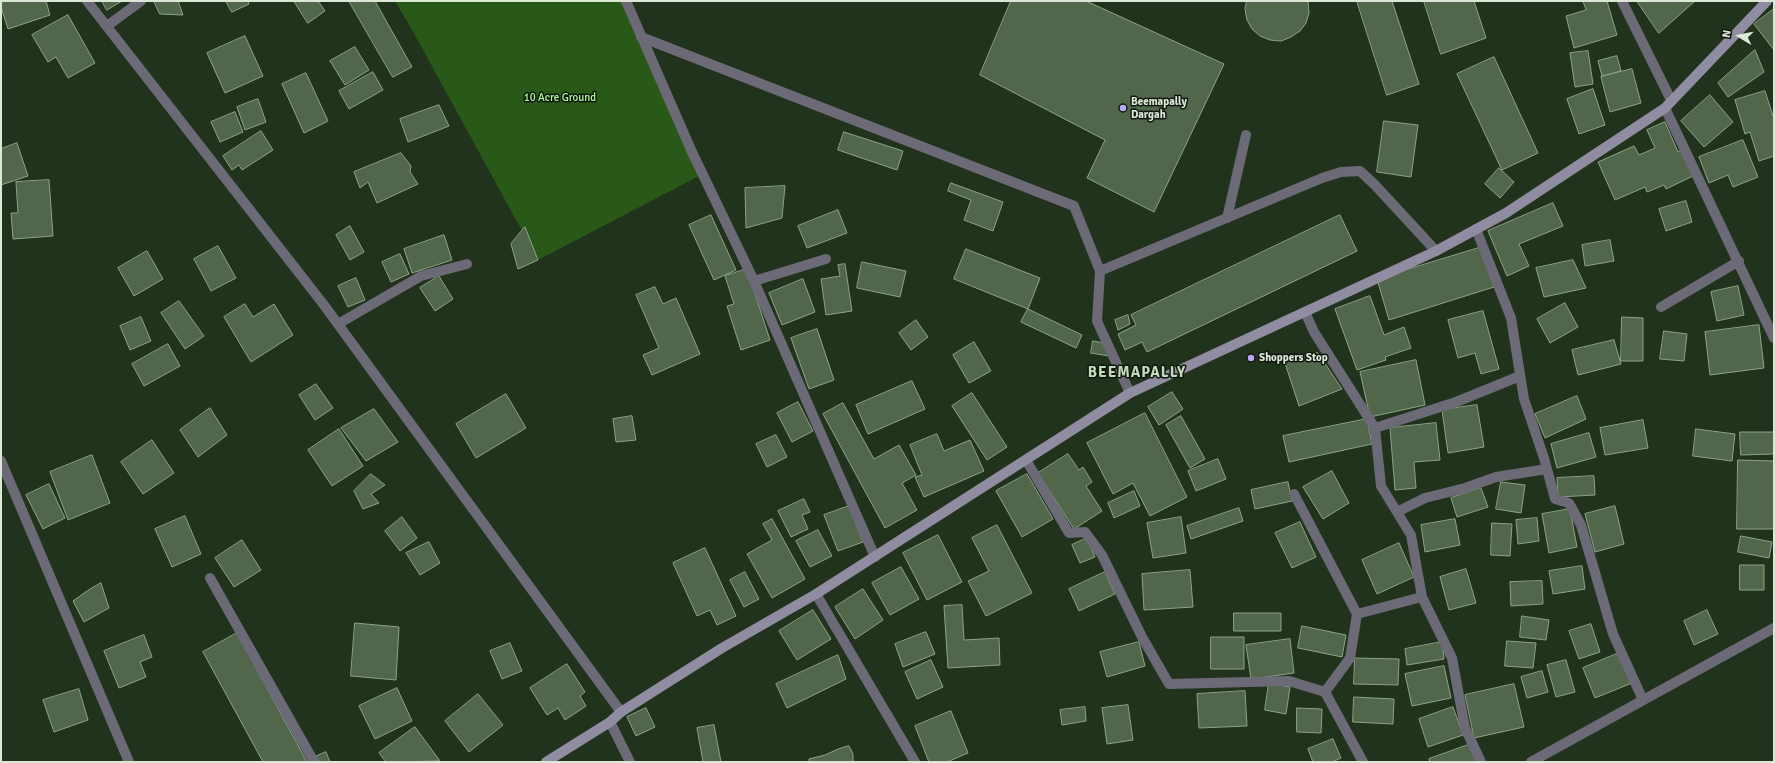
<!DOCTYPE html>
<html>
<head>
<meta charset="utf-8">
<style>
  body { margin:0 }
  #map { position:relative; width:1775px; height:763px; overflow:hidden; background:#21331c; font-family:Signika,sans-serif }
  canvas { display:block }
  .frame { position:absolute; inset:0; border:2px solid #dce7d8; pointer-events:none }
  .north { position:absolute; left:1719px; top:16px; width:40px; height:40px; -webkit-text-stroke:3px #10180e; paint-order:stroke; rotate:280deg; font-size:11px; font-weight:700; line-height:16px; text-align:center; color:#dce7d8 }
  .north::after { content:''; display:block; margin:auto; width:14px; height:18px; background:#dce7d8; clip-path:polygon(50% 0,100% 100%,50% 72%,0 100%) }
</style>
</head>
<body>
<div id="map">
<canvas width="1775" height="763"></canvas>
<div class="frame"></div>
<div class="north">N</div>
</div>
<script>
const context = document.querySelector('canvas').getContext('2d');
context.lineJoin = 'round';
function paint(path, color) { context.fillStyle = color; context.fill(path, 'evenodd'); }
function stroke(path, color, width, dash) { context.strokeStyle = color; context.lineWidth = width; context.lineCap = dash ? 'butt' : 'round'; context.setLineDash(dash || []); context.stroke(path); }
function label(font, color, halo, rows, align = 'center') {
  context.font = font + ' Signika,sans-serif'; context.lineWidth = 3; context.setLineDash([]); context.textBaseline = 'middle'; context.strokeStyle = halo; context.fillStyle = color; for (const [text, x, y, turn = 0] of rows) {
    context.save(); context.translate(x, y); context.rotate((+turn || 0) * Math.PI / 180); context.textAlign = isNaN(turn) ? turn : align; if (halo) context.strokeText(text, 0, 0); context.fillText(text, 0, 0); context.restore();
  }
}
const green = new Path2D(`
  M395,1H625L699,176L538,260L411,28Z`);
const building = new Path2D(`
  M1,1H46L50,15L8,29L1,7Z
  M102,1H122L107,10Z
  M154,1H178L183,15L160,14Z
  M226,1H248L249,4L232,12Z
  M294,1H318L325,11L308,23Z
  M349,1H375L412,67L393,77Z
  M1011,1H1086L1224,64L1154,212L1087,178L1105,140L980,75Z
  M1247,1H1308L1309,13L1306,23L1300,31L1291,37L1281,41L1270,40L1260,36L1252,29L1247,20L1245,9Z
  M1357,1H1392L1419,84L1387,95Z
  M1424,1H1474L1486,38L1441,54Z
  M1583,1H1607L1617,35L1574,48L1566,16L1586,10Z
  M1637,1H1695L1659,33Z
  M1774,9V50L1754,24Z
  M68,15L95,63L68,78L56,57L48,62L32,35Z
  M245,36L263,76L225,93L207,53Z
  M355,47L369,70L345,85L330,61Z
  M1755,50L1764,72L1728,97L1718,83Z
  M1588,51L1593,84L1575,87L1570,53Z
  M1617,56L1621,71L1602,76L1598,61Z
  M1494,57L1538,153L1502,170L1457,74Z
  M1632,69L1641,103L1610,112L1601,77Z
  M373,72L383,90L349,109L339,91Z
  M306,73L328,121L304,133L282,84Z
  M1593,89L1605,125L1579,134L1567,99Z
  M1765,91L1774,119V156L1759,161L1750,132L1745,134L1735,100Z
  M1710,95L1733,122L1704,147L1681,121Z
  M258,99L266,122L245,130L237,107Z
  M439,105L449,126L408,142L400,119Z
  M235,112L243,132L220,142L211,122Z
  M1384,121L1418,125L1411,177L1377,172Z
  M1665,122L1678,152L1683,149L1695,175L1666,189L1664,185L1647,192L1645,187L1615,200L1598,162L1634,146L1639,155L1655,148L1647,130Z
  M261,131L273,150L242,170L239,165L232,170L223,156Z
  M844,132L903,151L897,170L838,150Z
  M1743,140L1758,177L1733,187L1728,175L1709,183L1699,157Z
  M17,143L28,176L1,185V149Z
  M401,153L411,166L410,172L418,184L377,203L368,182L360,188L354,172Z
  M1499,168L1514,182L1500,198L1485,184Z
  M49,180L53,236L13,239L11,213H18L16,182Z
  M951,183L1003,202L993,231L964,220L971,200L948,191Z
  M785,186L782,218L746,228L745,188Z
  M1686,201L1692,222L1666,231L1659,209Z
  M1553,203L1563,226L1519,244L1529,266L1507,276L1488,231Z
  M838,210L847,233L807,248L798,226Z
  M711,215L736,270L714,280L689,225Z
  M1340,215L1357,251L1147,352L1142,342L1125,350L1118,334L1136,325L1131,315Z
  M350,226L364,252L350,260L336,235Z
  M525,227L538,260L518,269L511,244Z
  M444,235L452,260L412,273L404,249Z
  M1610,240L1614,261L1585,266L1582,245Z
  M218,246L236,278L211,291L194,259Z
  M1482,247L1494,287L1389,320L1377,279Z
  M966,249L1040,278L1028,309L954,279Z
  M147,251L163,279L134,296L118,268Z
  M400,254L409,274L391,282L382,262Z
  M1573,260L1586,288L1544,297L1536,268Z
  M862,262L906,271L900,297L857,288Z
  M845,264L852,311L826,315L821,279L840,276L838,265Z
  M747,269L770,340L741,350L727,306L734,304L725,276Z
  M439,276L453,299L435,311L420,288Z
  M356,278L365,300L348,307L338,286Z
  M803,279L815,312L782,325L769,293Z
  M1738,286L1744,315L1717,321L1711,292Z
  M655,287L663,304L676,298L700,354L652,375L643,355L659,348L636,295Z
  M1370,296L1384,335L1404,327L1411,348L1385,357L1386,360L1357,370L1335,309Z
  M179,301L204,336L185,349L161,313Z
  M1565,303L1578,327L1550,343L1537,319Z
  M245,304L253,317L274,304L293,335L251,362L224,317Z
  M1028,309L1082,335L1076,348L1021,322Z
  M1483,311L1499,369L1481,374L1475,353L1458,358L1448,320Z
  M1128,315L1130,324L1118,330L1115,320Z
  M141,317L151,341L130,350L120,326Z
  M1622,317L1643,318V361H1621Z
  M916,320L928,337L911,350L899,333Z
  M1759,325L1764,368L1710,375L1705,332Z
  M817,329L834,380L809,389L791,338Z
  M1664,331L1687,334L1684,361L1660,359Z
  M1614,340L1621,364L1578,375L1572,350Z
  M1093,341L1111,344L1109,356L1091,353Z
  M974,342L991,371L969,383L953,355Z
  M168,344L180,366L144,386L132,364Z
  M1318,353L1342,389L1299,406L1284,360Z
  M1416,360L1425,405L1370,417L1360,372Z
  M912,381L925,409L868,434L856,405Z
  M316,384L333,408L315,420L299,395Z
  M1172,392L1183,409L1159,425L1148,407Z
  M972,393L1007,447L987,460L952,406Z
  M506,394L526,428L476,458L456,424Z
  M1577,396L1586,419L1545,438L1535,414Z
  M798,402L813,431L792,442L777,413Z
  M843,403L874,459L899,445L916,475L902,483L917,510L885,528L823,414Z
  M1477,405L1484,447L1448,453L1442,410Z
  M210,408L227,435L198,457L180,430Z
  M374,409L398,442L366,461L341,428Z
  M1145,413L1187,497L1150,516L1133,483L1113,494L1087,443Z
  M632,416L636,440L616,442L613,419Z
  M1181,416L1205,459L1190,468L1166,425Z
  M1367,419L1372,444L1289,462L1283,436Z
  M1643,420L1648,448L1605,455L1600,428Z
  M1436,423L1440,460L1414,462L1416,488L1395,490L1390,428Z
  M339,429L363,466L332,486L308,450Z
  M1696,429L1735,434L1732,461L1693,456Z
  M1740,432H1774V454L1741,455Z
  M1589,433L1596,457L1557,468L1551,444Z
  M937,434L944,451L970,440L984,471L924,497L915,477L922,475L910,445Z
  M776,435L787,457L767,467L756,444Z
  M152,440L174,473L143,494L121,462Z
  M1068,454L1079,470L1083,467L1092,482L1086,486L1102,511L1074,529L1038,473Z
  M92,455L110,503L68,520L50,472Z
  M1218,459L1226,479L1196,491L1188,471Z
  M1738,460L1774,461V529H1737Z
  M1332,471L1349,503L1323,519L1303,487Z
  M371,474L385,485L371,494L379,503L363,509L354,491Z
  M1027,474L1053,519L1022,537L996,491Z
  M1594,476L1595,495L1558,497L1557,478Z
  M1288,482L1292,501L1255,509L1251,490Z
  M1501,482L1525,485L1521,513L1496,509Z
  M49,484L65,518L43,529L26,495Z
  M1481,488L1488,507L1457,517L1451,498Z
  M1134,491L1140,506L1114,518L1108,503Z
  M804,499L810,512L802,515L808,529L791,537L778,511Z
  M849,506L863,542L838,551L824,515Z
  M1615,506L1624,544L1595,552L1585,514Z
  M1239,508L1243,521L1191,539L1187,526Z
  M1570,509L1577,547L1549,553L1542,514Z
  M185,516L201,554L172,567L155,529Z
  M402,517L417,538L400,551L385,531Z
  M1181,517L1186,553L1153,558L1147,523Z
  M1537,518L1539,541L1518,544L1516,520Z
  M772,519L805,579L772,598L747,554L772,540L763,524Z
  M1455,519L1460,545L1425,552L1421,525Z
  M1300,522L1316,557L1292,568L1275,533Z
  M1492,523L1512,524L1510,556L1491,555Z
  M997,525L1032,593L986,616L968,581L989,571L972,538Z
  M818,530L832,556L810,567L796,541Z
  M938,535L962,582L927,600L903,553Z
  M1741,536L1772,542L1769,558L1738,552Z
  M1087,538L1095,557L1080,563L1072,545Z
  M242,540L261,570L234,587L215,558Z
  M429,542L440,563L420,575L406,553Z
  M1399,543L1414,577L1377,594L1362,560Z
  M705,548L736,616L717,625L710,610L697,616L673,563Z
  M1740,565H1764V590H1740Z
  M1582,566L1585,589L1553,594L1549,571Z
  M901,567L919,599L890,615L872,583Z
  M1466,569L1476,603L1449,610L1440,577Z
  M1190,570L1193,607L1144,610L1142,574Z
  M745,572L759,599L744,607L730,580Z
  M1105,572L1115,594L1079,611L1069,589Z
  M1542,581L1543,604L1511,606L1510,582Z
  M101,583L109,608L84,622L73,601L87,591Z
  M863,589L883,620L855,639L835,607Z
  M962,605L964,640L999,638L1000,665L948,668L944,606Z
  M813,610L831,639L797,660L779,631Z
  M1707,610L1718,634L1694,645L1684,621Z
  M1234,613H1281V631H1234Z
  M1522,616L1549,620L1546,640L1520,637Z
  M355,623L399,627L396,680L351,676Z
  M1591,624L1600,652L1579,659L1569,631Z
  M1302,626L1346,635L1342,657L1298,648Z
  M926,632L935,654L903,667L895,644Z
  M237,633L307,762H263L203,652Z
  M144,635L152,657L140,662L146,677L119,688L104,651Z
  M1211,637H1244V669H1211Z
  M1290,639L1294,673L1251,679L1246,645Z
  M1507,641L1536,643L1533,668L1505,666Z
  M1139,642L1145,666L1107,677L1100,652Z
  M1442,642L1444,659L1407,665L1405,649Z
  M510,643L522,671L502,679L490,651Z
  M1619,653L1632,683L1595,698L1583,668Z
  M838,655L846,679L787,708L776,684Z
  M1355,658L1399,659L1398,685L1354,684Z
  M931,660L943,687L917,699L905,672Z
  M1566,660L1575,692L1556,697L1547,665Z
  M567,664L585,692L580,696L586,706L565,720L558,708L547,715L530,688Z
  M1444,666L1451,698L1412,706L1405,674Z
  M1542,671L1548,692L1527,698L1521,677Z
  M1269,683L1290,687L1286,714L1265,710Z
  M1514,684L1524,727L1474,738L1465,695Z
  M397,688L412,721L375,739L359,706Z
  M79,689L88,720L54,732L43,700Z
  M1245,691L1247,726L1199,728L1197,694Z
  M478,694L503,725L469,752L445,721Z
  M1354,697L1394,699L1393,724L1353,722Z
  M1128,705L1133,740L1107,744L1102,708Z
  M1085,707L1086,721L1062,725L1060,710Z
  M1453,707L1463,735L1428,747L1419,719Z
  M646,708L655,727L636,736L627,717Z
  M1297,708L1322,709L1321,733L1297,732Z
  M951,711L968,753L947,762H929L915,726Z
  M714,725L721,762H703L697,728Z
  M415,727L440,761L386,762L379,753Z
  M1333,739L1341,758L1332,762H1313L1308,749Z
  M1471,744L1477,762H1430L1429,759Z
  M849,746L853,754V762H809V759L825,755L838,749Z
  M326,752L330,762H317L315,757Z`);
const service = new Path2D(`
  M626,1L692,152L754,281L875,557
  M641,37L1074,206L1100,271L1322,178L1341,172L1360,171L1375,185L1436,251
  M1100,271L1097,321L1130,393`);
const minor = new Path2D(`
  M87,1L324,305L621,712
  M1622,1L1671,100
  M107,26L141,1
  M1665,108L1774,338
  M1227,218L1246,135
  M1476,229L1511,318L1524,399L1544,458L1555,499L1569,503L1581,525L1613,634L1643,700
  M754,281L826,259
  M1661,307L1739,261
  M1305,312L1314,332L1375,428L1381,486L1411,535L1422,597L1452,658L1465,728L1481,762
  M338,324L421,276L467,264
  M1375,428L1456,402L1520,376
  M1026,460L1069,533L1085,532L1102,555L1142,637L1169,684L1289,681L1325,692L1363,762
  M1,461L129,762
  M1294,494L1357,614
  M1397,512L1425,498L1465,488L1496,477L1547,469
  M210,578L314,762
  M816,594L915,762
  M1325,692L1350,658L1357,614L1422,597
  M610,722L630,762
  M1531,762L1774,628`);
const secondary = new Path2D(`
  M546,762L610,722L621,712L722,648L816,594L1130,393L1436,251L1506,213L1665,108L1767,1`);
const markers = [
  [1123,108,4,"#baaaf6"],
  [1251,358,4,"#baaaf6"]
];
const parkNames = [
  ["10 Acre Ground",560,98]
];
const poiNames = [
  ["Beemapally",1131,102],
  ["Dargah",1131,115],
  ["Shoppers Stop",1259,358]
];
const districtNames = [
  ["BEEMAPALLY",1137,373]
];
paint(green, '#295918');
paint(building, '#52664c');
stroke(building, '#8da387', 1);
stroke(service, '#6d6a78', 10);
stroke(minor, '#6d6a78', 10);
stroke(secondary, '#908ca2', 10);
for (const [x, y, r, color] of markers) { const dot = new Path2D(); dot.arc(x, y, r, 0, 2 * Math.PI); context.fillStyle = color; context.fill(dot); stroke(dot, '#10180e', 1.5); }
label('11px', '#b4fb9e', '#10180e', parkNames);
label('bold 11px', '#dce7d8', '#10180e', poiNames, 'left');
context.letterSpacing = '1px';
label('bold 15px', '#c3dabc', '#10180e', districtNames);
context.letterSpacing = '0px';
</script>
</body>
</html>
